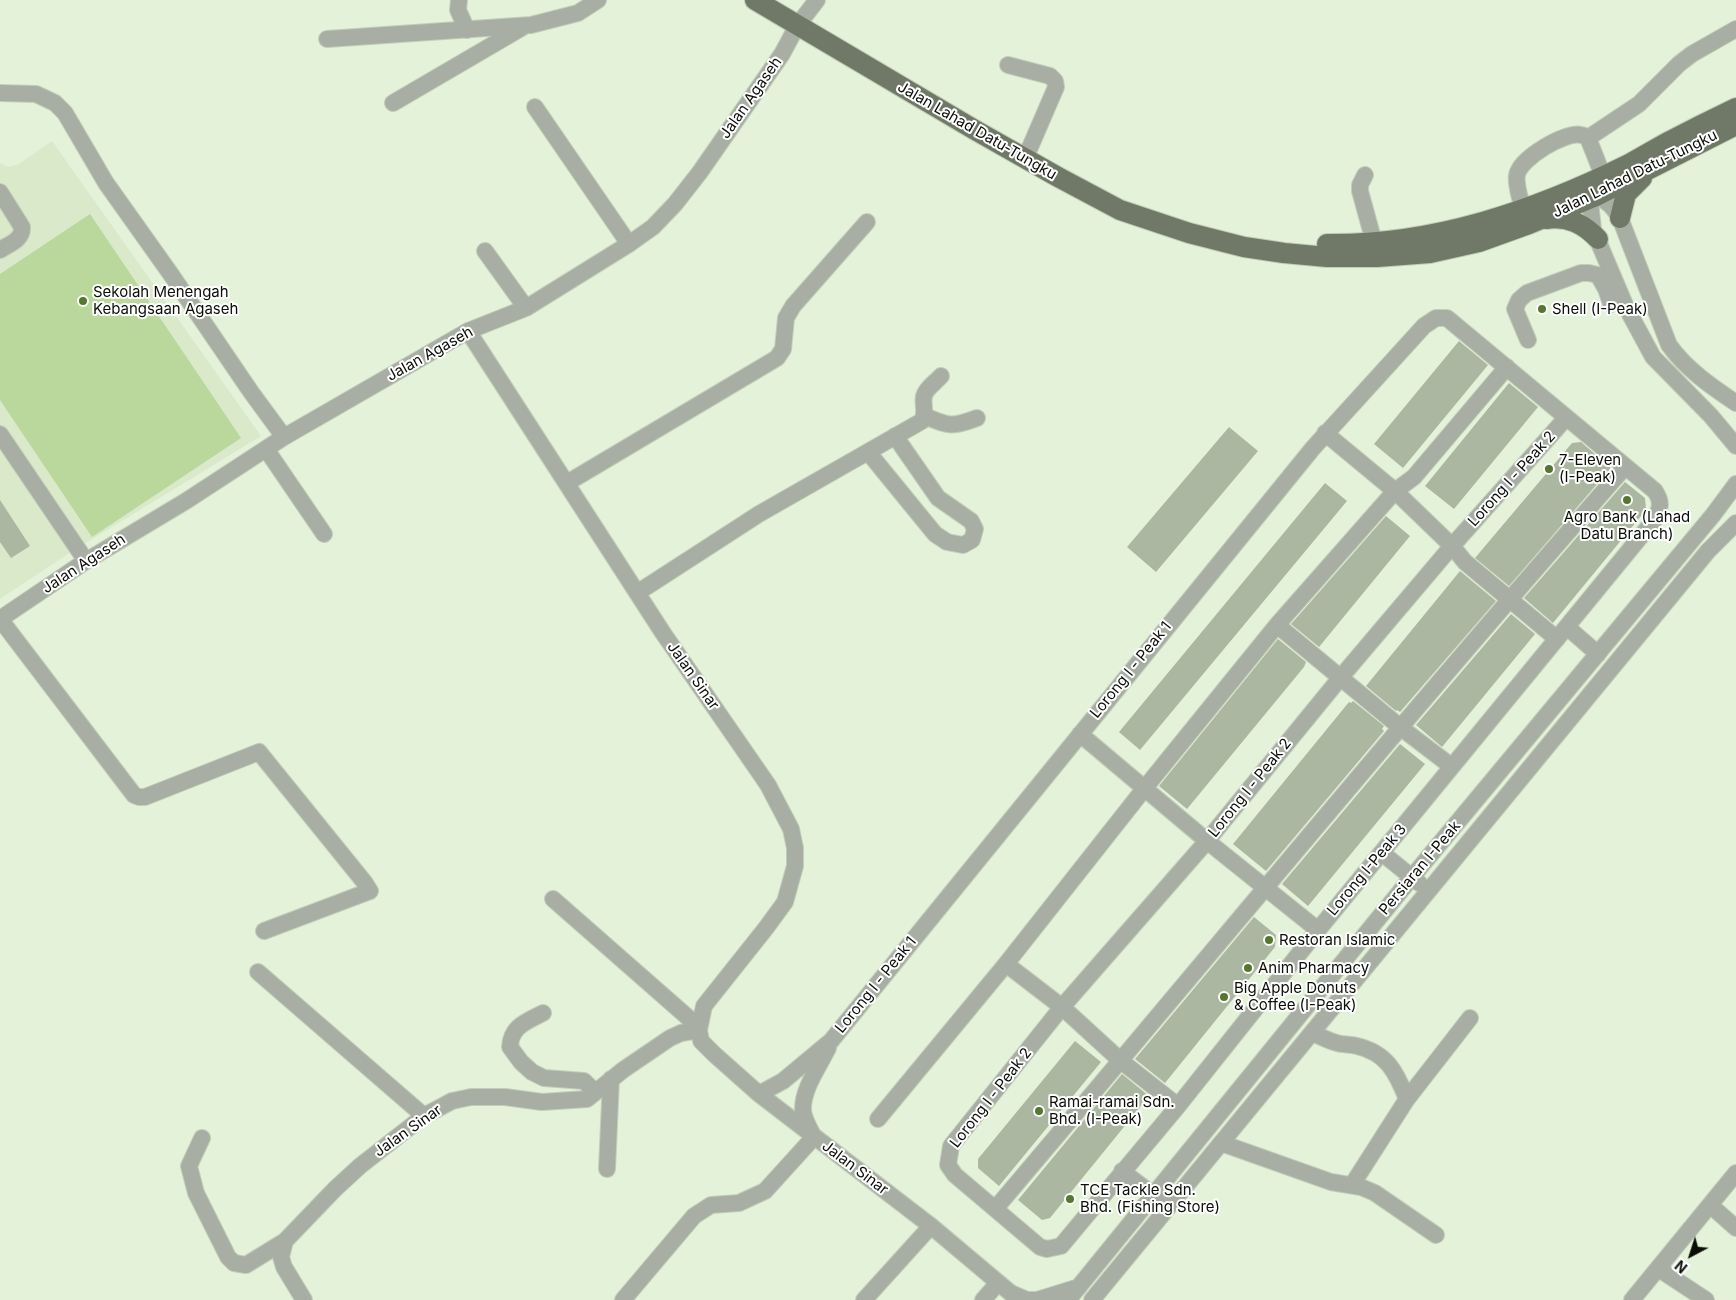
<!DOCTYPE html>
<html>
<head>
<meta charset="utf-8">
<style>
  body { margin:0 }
  #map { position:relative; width:1736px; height:1300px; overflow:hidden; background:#e5f2da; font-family:Inter,sans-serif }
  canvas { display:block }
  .north { position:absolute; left:1666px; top:1230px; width:50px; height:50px; -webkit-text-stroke:4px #fff; paint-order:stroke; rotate:220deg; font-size:14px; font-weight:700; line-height:20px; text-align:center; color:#0a0e07 }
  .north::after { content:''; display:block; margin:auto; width:18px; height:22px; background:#0a0e07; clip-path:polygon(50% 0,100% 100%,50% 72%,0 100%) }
</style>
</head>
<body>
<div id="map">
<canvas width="1736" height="1300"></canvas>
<div class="north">N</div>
</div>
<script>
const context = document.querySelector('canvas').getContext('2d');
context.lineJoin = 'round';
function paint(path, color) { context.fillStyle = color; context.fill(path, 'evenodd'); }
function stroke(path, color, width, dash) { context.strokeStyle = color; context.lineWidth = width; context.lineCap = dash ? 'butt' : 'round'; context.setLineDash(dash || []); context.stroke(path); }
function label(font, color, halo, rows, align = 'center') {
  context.font = font + ' Inter,sans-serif'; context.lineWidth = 4; context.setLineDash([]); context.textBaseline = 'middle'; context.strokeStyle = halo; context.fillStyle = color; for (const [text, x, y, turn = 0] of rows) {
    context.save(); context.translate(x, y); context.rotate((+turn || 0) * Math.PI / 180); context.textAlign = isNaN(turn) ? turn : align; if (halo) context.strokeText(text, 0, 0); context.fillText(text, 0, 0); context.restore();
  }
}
const built = new Path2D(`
  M52,141L261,436L71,552L0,599V163L9,167L19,164Z`);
const green = new Path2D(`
  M90,214L241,438L92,537L0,400V274Z`);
const building = new Path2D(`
  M1459,341L1488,365L1403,468L1374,444Z
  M1509,383L1538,407L1454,509L1425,486Z
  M1229,427L1258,451L1156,572L1127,547Z
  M1581,442L1610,467V469L1509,586L1475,558L1572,443Z
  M1625,482L1645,498L1646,510L1553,623L1524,598Z
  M1325,483L1347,501L1140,750L1119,732Z
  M0,500L30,546L11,558L0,542Z
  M1386,516L1410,536L1319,647L1291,624Z
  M1460,571L1496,601L1400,712L1397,710L1396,711L1366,686Z
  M1511,614L1535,634L1442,747L1416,725Z
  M1278,639L1306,662L1304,667L1187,809L1159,786Z
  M1353,701L1384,726L1382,729L1384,731L1266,871L1233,844L1349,702L1351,703Z
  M1400,744L1425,764L1308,906L1282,884Z
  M1254,917L1276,935L1275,947L1165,1083L1135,1059Z
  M1075,1041L1101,1062L999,1186L978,1168V1159Z
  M1122,1074L1149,1096L1050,1218L1042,1220L1018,1200Z`);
const minor = new Path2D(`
  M459,0L458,10L467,30
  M327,39L531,25L578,13L598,0
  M1008,65L1050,76L1055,81L1056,87L1025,159
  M0,93L36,94L55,103L65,113L106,183L170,273L251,392L284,437
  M393,103L523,27
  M535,107L629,244
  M1588,138L1639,104L1679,64L1692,54L1736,29
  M1365,175L1360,185V191L1374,242
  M0,192L22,227C23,240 9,244 0,250
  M1523,210C1521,200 1515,185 1517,175C1520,158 1566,131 1581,135C1584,135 1586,137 1588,138L1603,176
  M485,251L526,308
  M468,331L663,633L768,785L791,829L795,848V866L785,902L766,928L704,1006L699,1030L701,1041L714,1054L759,1094L931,1226L1019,1300
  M1528,340L1515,309L1519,300L1527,293L1581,273H1589L1598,275L1606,289L1611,304
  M1736,403C1712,387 1686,369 1669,345L1620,218C1613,207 1608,201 1596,196L1591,204V211L1593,229L1626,307L1653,357L1711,416L1736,446
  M925,416C949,427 953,427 977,418
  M1325,433L1395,491L1452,546L1465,562L1557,639
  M0,434L86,561
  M266,449L324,534
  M868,452L935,534L947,542L963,545L972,540L975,529L971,521L938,498L895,436
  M567,483L777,358L783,349L786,318L793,306L867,222
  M637,593L759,514L922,421C927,412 922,405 924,396C926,388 936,382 941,376
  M0,619L86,561L186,501L284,437L468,331L526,308L629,244L653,227L675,204L700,172L782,54L797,26L817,0
  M0,619L134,795L139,797H145L259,752L365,883L370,891L264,931
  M1277,625L1400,727L1451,766
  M1567,627L1598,654
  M1080,734L1207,841L1318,930
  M1382,853L1419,883
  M553,899L692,1021L699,1030
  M1006,964L1062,1007L1121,1061L1178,1106
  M258,972L424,1116
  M543,1013C526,1022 511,1026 510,1047L521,1062L532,1072L544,1078L584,1081L595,1092
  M1312,1033C1320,1036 1329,1041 1337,1043C1343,1045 1350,1044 1357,1046C1387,1053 1396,1072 1407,1099
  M759,1094L783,1081L831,1041L1313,448L1424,326L1436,318H1447L1655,491C1662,502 1661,507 1655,519L1318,930L1178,1106L1061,1246L1047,1249L1040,1247L955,1175L948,1165L951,1146L1062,1007L1207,841L1341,677L1452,546L1566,418
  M878,1119L1006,964L1144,789L1277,625L1395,491L1414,477L1507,367
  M202,1138L189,1166L196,1193L228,1257L234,1263L246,1265L285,1241
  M1221,1143L1331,1182L1361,1187L1375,1193L1436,1235
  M607,1169L611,1079
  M1122,1171L1161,1201
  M1352,1185L1407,1099L1470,1018
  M1710,1205L1736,1228
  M995,1209C1205,962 1410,711 1625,467
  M1659,1269L1706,1300
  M1011,1293L1027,1300H1037L1079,1287
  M304,1300L284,1267L281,1257L285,1241L335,1189L360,1166L424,1116L452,1101L471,1097H505L542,1102L587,1099L623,1070L670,1038L681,1033L699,1030
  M623,1300L694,1216L711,1205L739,1203L765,1191L814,1137C810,1129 804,1120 803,1111C802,1089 819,1067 828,1048
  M864,1300L931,1226
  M983,1300L998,1283
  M1068,1300L1412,877L1713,515L1736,484
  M1092,1300L1708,551L1736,523
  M1632,1300L1736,1173`);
const major = new Path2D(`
  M755,0L975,130L1058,177L1120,210L1189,233L1244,247L1284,253L1327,257H1377L1430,253L1479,242L1529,224L1596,196L1736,125
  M1620,218L1626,194L1642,178
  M1546,219C1567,216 1583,223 1598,239
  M1327,244C1434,245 1534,211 1629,164C1642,157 1655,149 1668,142C1691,130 1713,119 1736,108`);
const markers = [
  [83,301,5,"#56772e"],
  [1542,309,5,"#56772e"],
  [1549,469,5,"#56772e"],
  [1627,500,5,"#56772e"],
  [1269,940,5,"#56772e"],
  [1248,968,5,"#56772e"],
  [1224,997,5,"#56772e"],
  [1039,1111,5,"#56772e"],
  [1070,1199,5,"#56772e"]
];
const streetNames = [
  ["Jalan Agaseh",751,98,-55],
  ["Jalan Lahad Datu-Tungku",977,131,30],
  ["Jalan Lahad Datu-Tungku",1635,174,-26],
  ["Jalan Agaseh",430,354,-29],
  ["Lorong I - Peak 2",1512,479,-48],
  ["Jalan Agaseh",84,564,-33],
  ["Lorong I - Peak 1",1131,670,-51],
  ["Jalan Sinar",693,676,55],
  ["Lorong I - Peak 2",1250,788,-51],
  ["Persiaran I-Peak",1420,868,-50],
  ["Lorong I-Peak 3",1367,870,-50],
  ["Lorong I - Peak 1",876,985,-51],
  ["Lorong I - Peak 2",991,1098,-52],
  ["Jalan Sinar",408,1131,-35],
  ["Jalan Sinar",855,1168,37]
];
const poiNames = [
  ["Sekolah Menengah",93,292],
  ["Kebangsaan Agaseh",93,309],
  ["Shell (I-Peak)",1552,309],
  ["7-Eleven",1559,460],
  ["(I-Peak)",1559,477],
  ["Agro Bank (Lahad",1627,517,"center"],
  ["Datu Branch)",1627,534,"center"],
  ["Restoran Islamic",1279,940],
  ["Anim Pharmacy",1258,968],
  ["Big Apple Donuts",1234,988],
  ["& Coffee (I-Peak)",1234,1005],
  ["Ramai-ramai Sdn.",1049,1102],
  ["Bhd. (I-Peak)",1049,1119],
  ["TCE Tackle Sdn.",1080,1190],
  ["Bhd. (Fishing Store)",1080,1207]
];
paint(built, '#d9e9ca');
paint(green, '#bad89c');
paint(building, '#abb7a0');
stroke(minor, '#c2ceb8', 18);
stroke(major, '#c2ceb8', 22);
stroke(minor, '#a8aea4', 16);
stroke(major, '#707967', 20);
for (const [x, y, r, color] of markers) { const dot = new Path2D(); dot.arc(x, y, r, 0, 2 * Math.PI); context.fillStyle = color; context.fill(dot); stroke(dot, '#fff', 2); }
label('15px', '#0a0e07', '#fff', streetNames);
label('15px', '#0a0e07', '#fff', poiNames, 'left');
</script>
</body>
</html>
